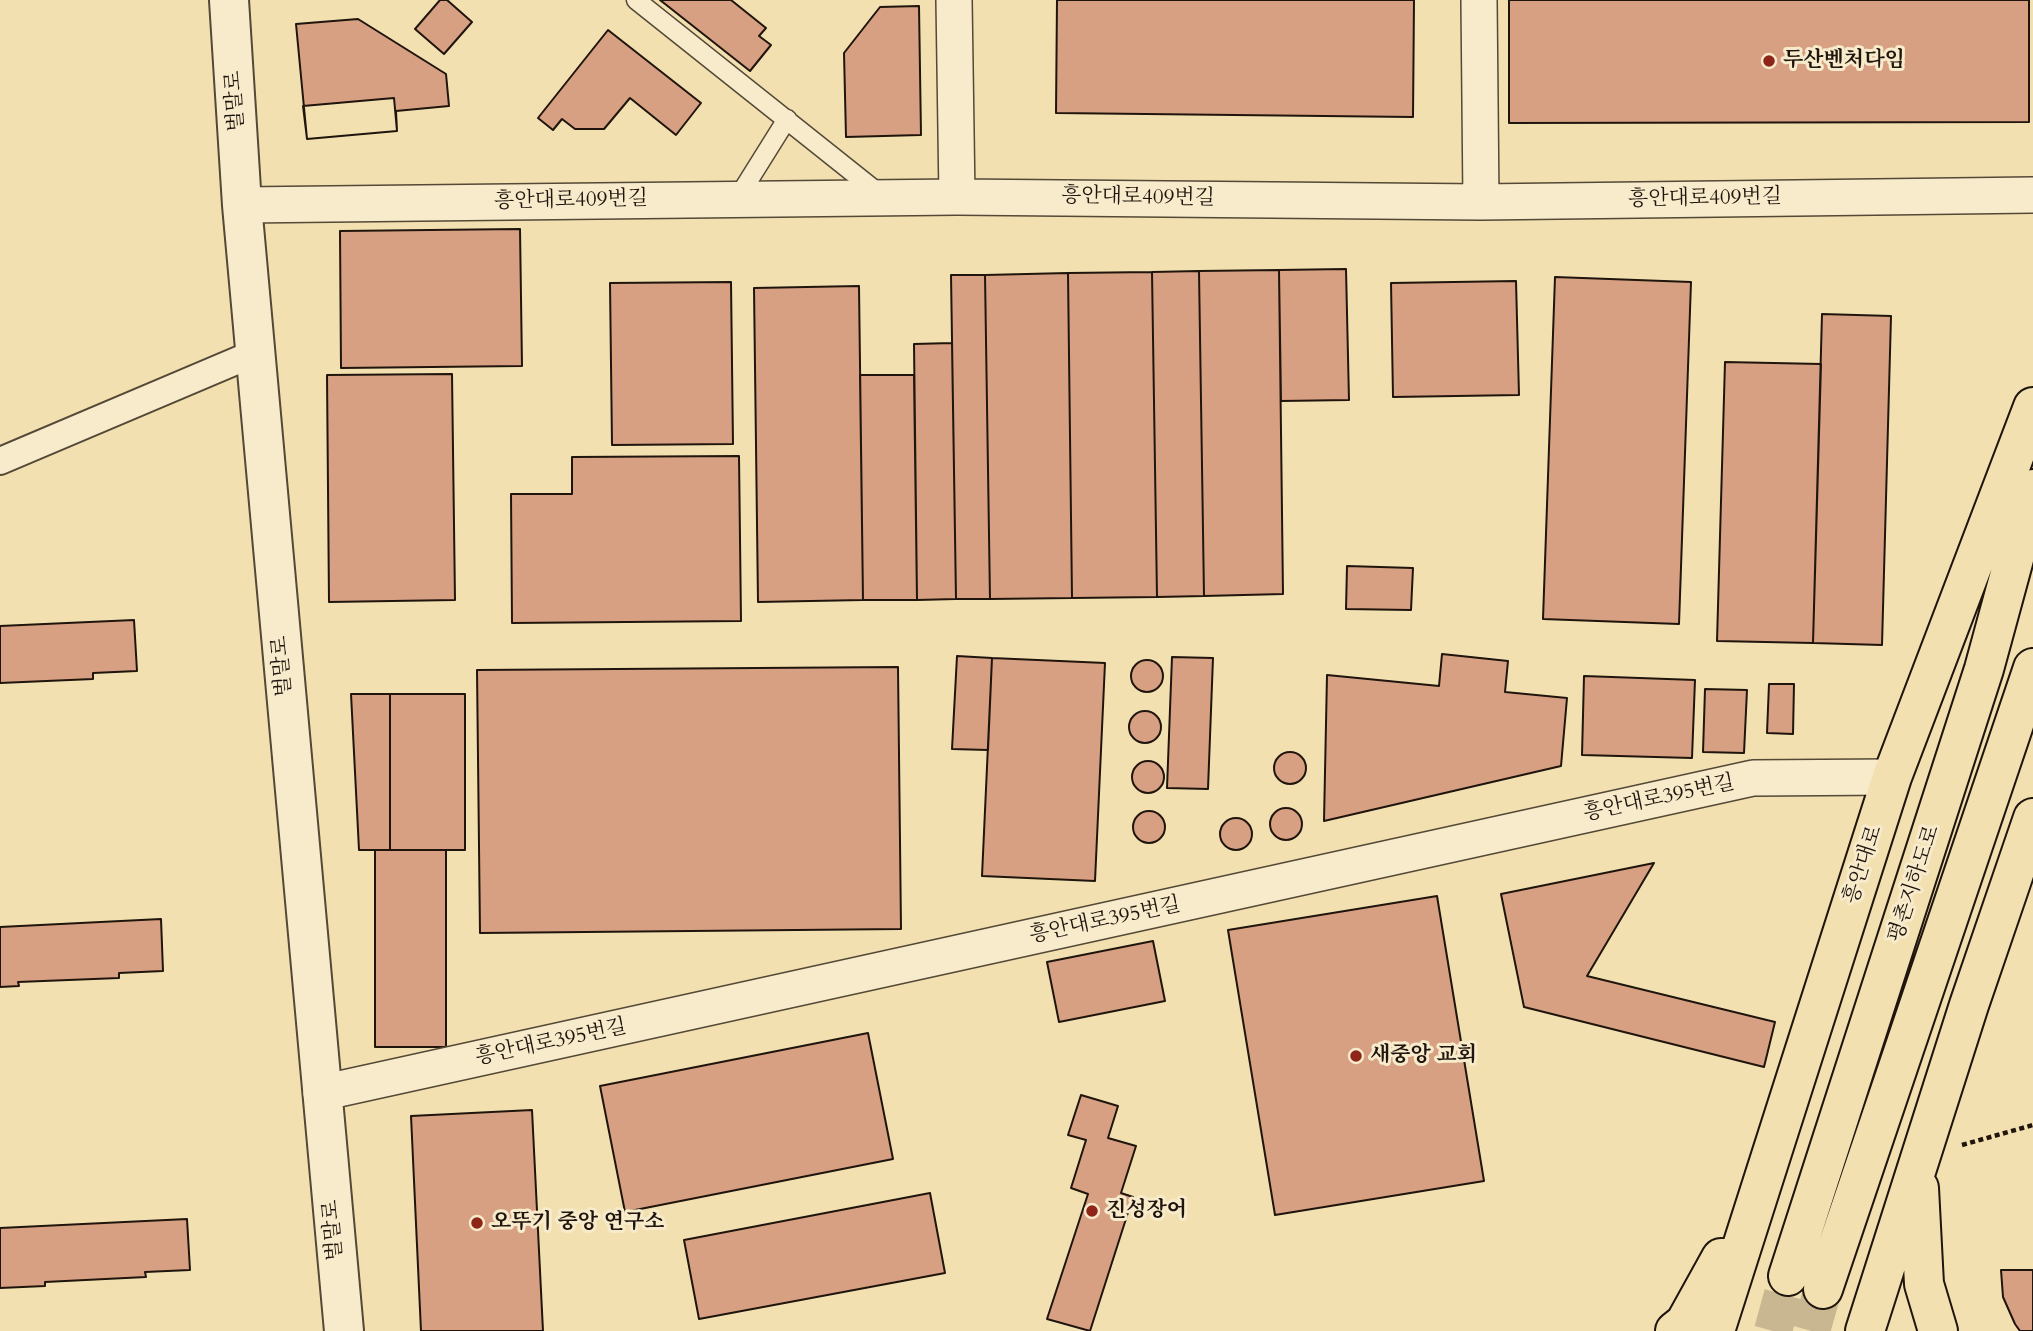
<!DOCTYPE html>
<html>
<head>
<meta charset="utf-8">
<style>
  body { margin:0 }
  canvas { display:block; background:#f2e0b1 }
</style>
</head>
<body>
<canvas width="2033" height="1331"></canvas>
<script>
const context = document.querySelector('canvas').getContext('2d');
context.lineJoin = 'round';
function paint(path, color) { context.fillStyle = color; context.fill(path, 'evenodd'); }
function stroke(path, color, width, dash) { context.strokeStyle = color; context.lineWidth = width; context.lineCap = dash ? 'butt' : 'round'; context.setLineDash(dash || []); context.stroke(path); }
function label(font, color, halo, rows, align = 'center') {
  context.font = font + ' Cardo,"Noto Serif KR",serif'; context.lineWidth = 6; context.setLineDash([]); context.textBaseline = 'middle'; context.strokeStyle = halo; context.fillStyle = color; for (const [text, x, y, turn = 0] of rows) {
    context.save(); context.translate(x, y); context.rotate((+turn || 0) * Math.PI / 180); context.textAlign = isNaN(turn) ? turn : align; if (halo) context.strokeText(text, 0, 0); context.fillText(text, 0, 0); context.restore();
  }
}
const building = new Path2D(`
  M440,0H447L472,22L444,54L415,29Z
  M660,0H731L766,28L759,36L771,45L750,71Z
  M1057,0H1414L1413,117L1056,113Z
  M1509,0H2029V122L1509,123Z
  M919,6L921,135L846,137L844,53L880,7Z
  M358,19L446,74L449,106L396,111L397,131L307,139L296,24Z
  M608,30L701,103L676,135L630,98L604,129H575L562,119L553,130L538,118Z
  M394,98L397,131L307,139L303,106Z
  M520,229L522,366L341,368L340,231Z
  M1346,269L1349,400L1281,401L1279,270Z
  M1279,270L1283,594L1204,596L1199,271Z
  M1199,271L1204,596L1157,597L1152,272Z
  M1152,272L1157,597L1072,598L1068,273Z
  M1068,273L1072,598L990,599L985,275Z
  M951,275H985L990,599H956Z
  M1555,277L1691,282L1679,624L1543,619Z
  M1516,281L1519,395L1393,397L1391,283Z
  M731,282L733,444L612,445L610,283Z
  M859,286L863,600L758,602L754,288Z
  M1822,314L1891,316L1882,645L1813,643Z
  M952,343L956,599L917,600L914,344Z
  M1725,362L1821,364L1813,643L1717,641Z
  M452,374L455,600L329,602L327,375Z
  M860,375H914L917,600H863Z
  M739,456L741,621L512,623L511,494H572V457Z
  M1347,566L1413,568L1411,610L1346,609Z
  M134,620L137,671L93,673V679L0,683V626Z
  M1442,654L1508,661L1505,692L1567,698L1561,766L1324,821L1327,675L1439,686Z
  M957,656L992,658L988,750L952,749Z
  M1172,657L1213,658L1208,789L1167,788Z
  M992,658L1105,663L1095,881L982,876Z
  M1131 676a16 16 0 1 1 32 0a16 16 0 1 1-32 0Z
  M898,667L901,929L480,933L477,670Z
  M1584,676L1695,680L1692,758L1582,755Z
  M1769,684H1794L1793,734L1767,733Z
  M1705,689L1747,690L1744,753L1703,752Z
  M351,694H390V850H359Z
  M390,694H465V850H390Z
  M1129 727a16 16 0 1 1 32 0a16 16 0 1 1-32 0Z
  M1274 768a16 16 0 1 1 32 0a16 16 0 1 1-32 0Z
  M1132 777a16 16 0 1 1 32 0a16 16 0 1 1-32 0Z
  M1270 824a16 16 0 1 1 32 0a16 16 0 1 1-32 0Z
  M1133 827a16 16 0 1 1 32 0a16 16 0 1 1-32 0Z
  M1220 834a16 16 0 1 1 32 0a16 16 0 1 1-32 0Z
  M375,850H446V1047H375Z
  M1654,863L1587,976L1775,1022L1764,1067L1524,1007L1501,894Z
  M1437,896L1484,1181L1275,1215L1228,930Z
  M161,919L163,971L119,973V978L18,982L19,986L0,987V927Z
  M1153,941L1165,1001L1059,1022L1047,962Z
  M868,1033L893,1159L625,1212L600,1086Z
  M1081,1095L1118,1106L1108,1138L1136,1146L1121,1193L1133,1197L1090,1331L1047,1319L1088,1194L1071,1188L1086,1140L1068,1135Z
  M532,1110L543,1331H421L411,1116Z
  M930,1193L945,1273L699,1319L684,1240Z
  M187,1219L190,1270L145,1272L146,1277L45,1282V1286L0,1288V1228Z
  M2001,1270H2033V1331H2020L2015,1324L2003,1297Z`);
const primaryTunnel = new Path2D(`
  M1773,1331L1788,1276
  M1811,1331L1823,1289`);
const path = new Path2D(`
  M1962,1145L2033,1125`);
const service = new Path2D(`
  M636,0L881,195
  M737,199L787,119`);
const pedestrian = new Path2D(`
  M0,461L255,353`);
const minor = new Path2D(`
  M954,0L957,197
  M1479,0L1481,202
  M242,205L957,197L1481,202L2033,195
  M321,1093L1753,778L1892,777`);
const tertiary = new Path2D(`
  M229,0L242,205L344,1331`);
const primary = new Path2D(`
  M1919,1188L1924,1284L1938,1331
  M1788,1276L1984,669L2033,489
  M1823,1289L2033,668
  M1675,1331L1685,1323L1721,1258
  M1715,1331L1892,777L2033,407
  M1865,1331L1969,1005L2033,818`);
const markers = [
  [1769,61,7,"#8f2418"],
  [1356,1056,7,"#8f2418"],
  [1092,1211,7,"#8f2418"],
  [477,1223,7,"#8f2418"]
];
const poiNames = [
  ["두산벤처다임",1783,61],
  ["새중앙 교회",1370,1056],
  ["진성장어",1106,1211],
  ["오뚜기 중앙 연구소",491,1223]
];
const streetNames = [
  ["벌말로",236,101,-94],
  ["흥안대로409번길",1138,198,1],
  ["흥안대로409번길",1705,199,-1],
  ["흥안대로409번길",571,201,-1],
  ["벌말로",283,666,-95],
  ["흥안대로395번길",1659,799,-12],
  ["흥안대로",1864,865,-72],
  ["평촌지하도로",1915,884,-72],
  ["흥안대로395번길",1105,921,-12],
  ["흥안대로395번길",551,1043,-12],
  ["벌말로",334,1230,-95]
];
paint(building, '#d8a082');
stroke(building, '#1f150d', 2);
stroke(primaryTunnel, '#c8b790', 38, [38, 19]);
stroke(service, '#544836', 21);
stroke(pedestrian, '#544836', 30);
stroke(minor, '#544836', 38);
stroke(tertiary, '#544836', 42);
stroke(primary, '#1f150d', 42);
stroke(path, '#1f150d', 4.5, [5, 3.5]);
stroke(service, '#f7ebcc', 18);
stroke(pedestrian, '#f7ebcc', 26);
stroke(minor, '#f7ebcc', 35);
stroke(tertiary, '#f7ebcc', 38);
stroke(primary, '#f2e0b1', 38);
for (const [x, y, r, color] of markers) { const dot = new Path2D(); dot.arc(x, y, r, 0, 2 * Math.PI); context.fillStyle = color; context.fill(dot); stroke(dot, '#f7ebcc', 2.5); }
label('bold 21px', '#1f150d', '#f7ebcc', poiNames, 'left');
label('21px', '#1f150d', '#f7ebcc', streetNames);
</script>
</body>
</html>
